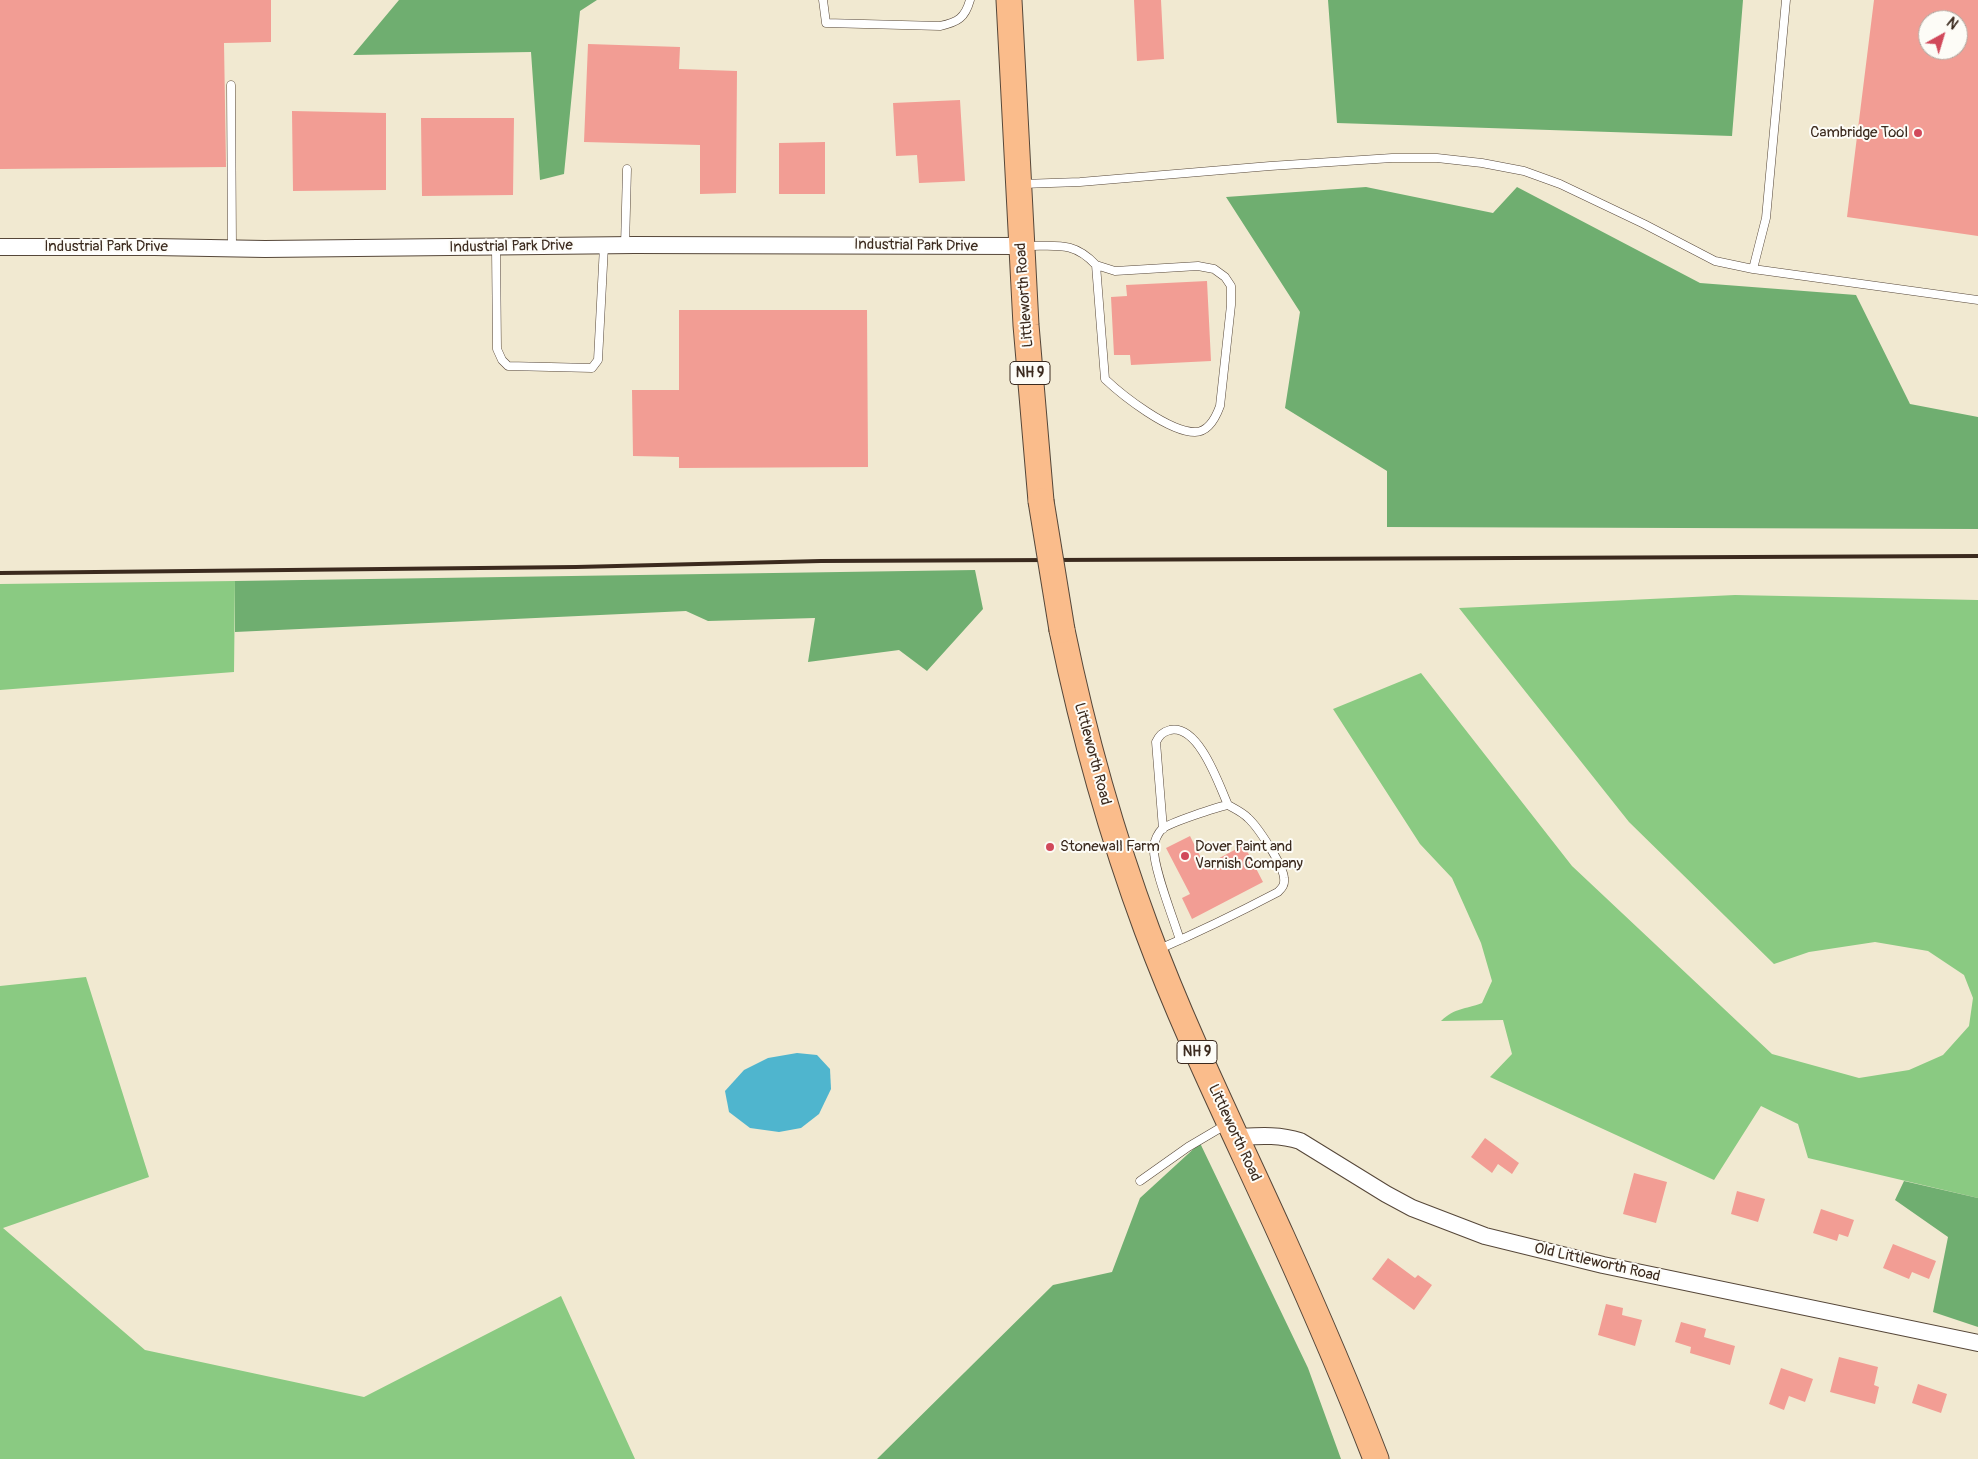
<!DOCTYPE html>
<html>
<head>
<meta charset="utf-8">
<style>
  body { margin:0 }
  #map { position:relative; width:1978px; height:1459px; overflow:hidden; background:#f1e9d1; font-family:Pangolin,sans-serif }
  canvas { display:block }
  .north { position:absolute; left:1918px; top:10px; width:50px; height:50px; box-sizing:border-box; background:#fdfcf7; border:1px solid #afa8a0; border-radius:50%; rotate:39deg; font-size:14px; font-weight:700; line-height:20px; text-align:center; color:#3b2a1e }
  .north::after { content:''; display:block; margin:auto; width:18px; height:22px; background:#d1495b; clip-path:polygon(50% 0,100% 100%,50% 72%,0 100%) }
</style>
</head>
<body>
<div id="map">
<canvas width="1978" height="1459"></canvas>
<div class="north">N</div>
</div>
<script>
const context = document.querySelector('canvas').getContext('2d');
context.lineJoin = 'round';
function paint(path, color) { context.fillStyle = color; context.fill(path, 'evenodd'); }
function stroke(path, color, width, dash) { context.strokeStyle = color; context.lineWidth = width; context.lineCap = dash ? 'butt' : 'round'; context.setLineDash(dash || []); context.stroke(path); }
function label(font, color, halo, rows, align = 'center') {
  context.font = font + ' Pangolin,sans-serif'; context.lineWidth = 4; context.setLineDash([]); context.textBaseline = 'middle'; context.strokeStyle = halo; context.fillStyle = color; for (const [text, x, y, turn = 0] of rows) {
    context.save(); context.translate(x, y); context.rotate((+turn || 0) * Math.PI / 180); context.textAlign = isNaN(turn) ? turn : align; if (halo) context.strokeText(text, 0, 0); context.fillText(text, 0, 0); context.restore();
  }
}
const green = new Path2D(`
  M235,581L234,672L0,690V584Z
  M1735,595L1978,600V1198L1808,1158L1798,1124L1761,1106L1714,1180L1490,1077L1512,1054L1503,1020L1441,1021C1456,1007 1464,1010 1482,1003L1492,981L1481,943L1452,878L1420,844L1333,709L1421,673L1572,866L1772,1054L1859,1078L1909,1070L1943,1055L1969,1026L1973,998L1964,975L1928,951L1875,942L1809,952L1774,964L1629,822L1459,608Z
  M86,977L149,1177L3,1228L145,1350L364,1397L561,1296L635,1459H0V986Z`);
const forest = new Path2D(`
  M399,0H597L580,11L564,174L540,180L531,52L353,55Z
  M1328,0H1743L1732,136L1337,123Z
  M1366,187L1493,213L1517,187L1700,283L1856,295L1910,404L1978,417V529L1387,527V471L1285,408L1300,312L1226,197Z
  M975,570L983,609L927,671L899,650L808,662L815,618L708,621L686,611L235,632V581Z
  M1200,1143L1308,1368L1341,1459H877L1053,1285L1112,1272L1140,1198Z
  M1904,1181L1978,1198V1327L1933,1312L1948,1237L1895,1200Z`);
const water = new Path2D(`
  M797,1053L817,1055L830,1069L831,1089L819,1114L801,1128L779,1132L750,1128L729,1112L725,1091L744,1070L768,1058Z`);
const building = new Path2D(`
  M0,0H271V42L224,43L226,167L0,169Z
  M1134,0H1161L1164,59L1137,61Z
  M1874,0H1978V236L1847,217ZM1928,20H1958V50H1928Z
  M588,44L680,47L679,69L737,71L736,193L700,194V145L584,142Z
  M960,100L965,181L919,183L917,155L896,156L893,103Z
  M292,111L386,113V190L293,191Z
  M421,118H514L513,195L422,196Z
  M825,142V194H779V143Z
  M1207,281L1211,361L1131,365L1130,355H1114L1111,297L1127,296L1126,285Z
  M679,310H867L868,467L679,468V457L633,456L632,390H679Z
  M1190,836L1201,858L1204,857L1208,864L1244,845L1263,882L1192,919L1182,898L1190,894L1166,848Z
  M1485,1138L1519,1163L1512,1174L1498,1164L1492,1173L1471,1157Z
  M1634,1173L1667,1182L1656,1223L1623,1214Z
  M1737,1191L1765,1199L1758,1222L1731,1214Z
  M1821,1209L1854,1220L1848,1237L1839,1234L1837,1241L1813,1233Z
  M1893,1244L1936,1261L1929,1279L1912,1272L1909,1279L1883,1268Z
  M1388,1258L1415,1278L1418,1275L1432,1285L1414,1310L1372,1279Z
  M1606,1304L1623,1308L1622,1315L1642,1320L1635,1346L1598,1335Z
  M1681,1322L1706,1329L1704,1337L1735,1346L1730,1365L1690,1353L1691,1347L1675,1342Z
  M1839,1357L1878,1367L1874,1385L1879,1387L1875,1404L1830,1392Z
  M1781,1368L1813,1379L1805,1402L1789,1396L1784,1410L1769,1404Z
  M1918,1384L1947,1394L1941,1413L1912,1403Z`);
const lane = new Path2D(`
  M823,0L826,23L940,26C958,22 965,18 970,0
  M231,85L232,248
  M1022,184L1080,182L1270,166L1392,158H1437L1482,163L1524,171L1560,184L1644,224L1715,261L1753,269L1978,300
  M625,246L627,169
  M1026,246C1057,246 1074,241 1096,265L1105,379C1123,396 1169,432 1195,432C1209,432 1216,417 1220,406L1231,305V286L1225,277L1214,269L1198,266L1115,271L1096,265
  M496,248L497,349L502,360L508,366L592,368L598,360L604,246
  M1753,269L1766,218L1786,0
  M1163,829L1156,742C1159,736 1162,732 1170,730C1199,724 1219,785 1228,805
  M1157,950C1199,932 1238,913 1278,892C1282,888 1285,885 1284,878C1283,865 1258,827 1248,818C1242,812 1235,809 1228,805C1217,807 1169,823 1162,829C1158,833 1154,841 1154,847C1152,865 1174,920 1180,940
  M1140,1181L1188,1147L1227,1124`);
const street = new Path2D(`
  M0,247H154L265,249L634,245L1021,246
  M1235,1137C1258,1136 1278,1134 1300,1141L1386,1194L1412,1208L1485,1236L1603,1265L1978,1343`);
const primary = new Path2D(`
  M1009,0L1026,325L1041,501
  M1062,630C1083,732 1111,833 1147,930C1186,1035 1236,1135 1282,1237C1315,1310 1347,1384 1376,1459`);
const rail = new Path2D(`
  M0,573L576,567L821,561L1978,556`);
const primaryBridge = new Path2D(`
  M1041,501L1062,630`);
const markers = [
  [1918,133,5,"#d1495b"],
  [1050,847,5,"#d1495b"],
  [1185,856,5,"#d1495b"]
];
const shields = [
  [1030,373,40],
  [1197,1052,40]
];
const shieldNames = [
  ["NH 9",1030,373],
  ["NH 9",1197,1052]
];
const poiNames = [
  ["Cambridge Tool",1908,133,"right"],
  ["Stonewall Farm",1060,847],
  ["Dover Paint and",1195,847],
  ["Varnish Company",1195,864]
];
const streetNames = [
  ["Industrial Park Drive",916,246,1],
  ["Industrial Park Drive",106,247],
  ["Industrial Park Drive",511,247,-1],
  ["Littleworth Road",1025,295,-94],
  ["Littleworth Road",1092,754,75],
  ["Littleworth Road",1234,1133,65],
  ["Old Littleworth Road",1597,1263,13]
];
paint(green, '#8aca82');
paint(forest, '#6fae70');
paint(water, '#4fb5ce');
paint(building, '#f29d94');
stroke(lane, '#564739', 9);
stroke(street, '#564739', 18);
stroke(primary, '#564739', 27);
stroke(lane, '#fff', 8);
stroke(street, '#fff', 16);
stroke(primary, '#fabc8b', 25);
stroke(rail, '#3b2a1e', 4);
stroke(primaryBridge, '#564739', 27, []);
stroke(primaryBridge, '#fabc8b', 25);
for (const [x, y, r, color] of markers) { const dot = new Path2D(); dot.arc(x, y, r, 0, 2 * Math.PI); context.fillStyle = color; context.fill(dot); stroke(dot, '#fdfcf7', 2); }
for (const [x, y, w] of shields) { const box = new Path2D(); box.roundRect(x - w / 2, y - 11.5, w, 23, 4); context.fillStyle = '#fdfcf7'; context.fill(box); stroke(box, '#3b2a1e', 1); }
label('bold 14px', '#3b2a1e', null, shieldNames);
label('15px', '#3b2a1e', '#fdfcf7', poiNames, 'left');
label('15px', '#3b2a1e', '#fdfcf7', streetNames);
</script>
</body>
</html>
